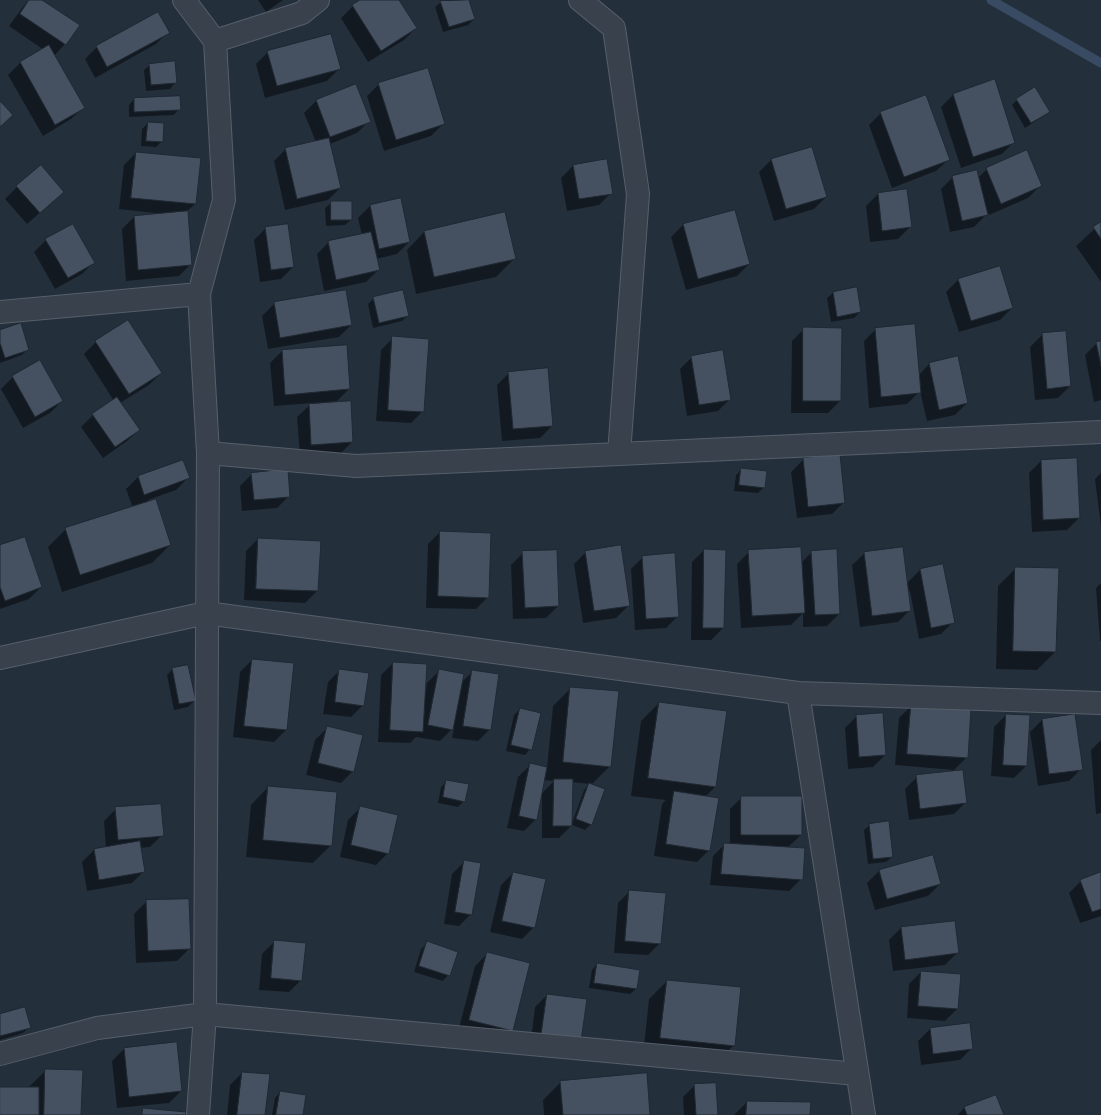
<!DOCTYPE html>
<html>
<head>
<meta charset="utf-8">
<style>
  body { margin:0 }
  canvas { display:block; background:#242f3c }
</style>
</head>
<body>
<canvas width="1101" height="1115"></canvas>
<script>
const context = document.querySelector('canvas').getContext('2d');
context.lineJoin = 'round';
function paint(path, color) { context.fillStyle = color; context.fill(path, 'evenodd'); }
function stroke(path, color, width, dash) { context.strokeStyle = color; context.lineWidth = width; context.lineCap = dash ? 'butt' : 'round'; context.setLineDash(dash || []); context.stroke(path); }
const shadow = new Path2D(`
  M29,0H40L65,44L54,56L83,108L71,119L43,136L8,75L20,63L44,50L9,26L22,8Z
  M258,0H283L266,12Z
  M363,0H398L416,28L404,40L368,62L341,18L353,6Z
  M446,0H468L474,19L468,25L443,32L435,7L441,2Z
  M158,14L168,32L156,44L95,78L85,59L97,47Z
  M268,52L339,69L327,81L265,98L256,64Z
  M150,65L175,83L170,89L146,91L144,70Z
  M379,84L443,124L431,136L384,151L367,96Z
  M356,86L369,121L357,133L330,144L340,188L328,200L285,210L274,161L286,149L316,142L304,113L316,101Z
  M953,95L1014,142L1002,154L961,168L941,107Z
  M134,99L179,109L174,115L129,117V105Z
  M1017,100L1048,111L1042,117L1025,128L1012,105Z
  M881,113L948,160L936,171L892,188L869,125Z
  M148,123L162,141L156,147L141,146L142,129Z
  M136,153L195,204L186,212L191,264L179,276L126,281L122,229L134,217L163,215V214L119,209L124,165Z
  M771,160L826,197L814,209L774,221L759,172Z
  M573,166L611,193L599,205L567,211L561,178Z
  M987,169L1040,186L1028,198L989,215L986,207V215L974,227L950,232L941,189L953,177L978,178Z
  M17,187L51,203L27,224L5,199Z
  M878,194L910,227L898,239L870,242L866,206Z
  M331,203L351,220L345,225L326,226L325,208Z
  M370,206L409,242L397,254L376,259L378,270L366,282L324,291L317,254L329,242L362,235L358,218Z
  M1101,223V282L1076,246Z
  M683,225L749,264L737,276L686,290L671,237Z
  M266,228L293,267L281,279L260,282L254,240Z
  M424,232L514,259L496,277L416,294L407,250Z
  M46,240L94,262L82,274L55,289L34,252Z
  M958,280L1012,308L1000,320L959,332L946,292Z
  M833,293L860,312L854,318L831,322L827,298Z
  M374,298L407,316L402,321L373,328L368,304Z
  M274,304L351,325L339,337L268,349L262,316Z
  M804,329L840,401L828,413H791L792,341Z
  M876,329L918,376L929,364L957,358L967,403L955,415L927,421L920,391L907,404L869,408L864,341Z
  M0,331L28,349L22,355L0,363Z
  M1042,335L1070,386L1058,398L1035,400L1030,347Z
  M393,338L423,411L411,423L376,421L381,350Z
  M96,342L161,373L149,385L120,403L139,430L127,441L103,458L81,427L93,415L114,401L84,354Z
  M1101,342V400L1094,402L1085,355L1097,343Z
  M282,351L349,389L337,401L326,402L352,442L340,454L300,456L297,417L312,403L274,406L270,363Z
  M692,357L730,399L718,411L687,416L680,369Z
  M509,373L552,426L540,438L502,441L497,385Z
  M13,377L62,401L50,413L23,428L1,389Z
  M803,460L844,502L832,514L797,518L791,472Z
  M1041,461L1079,518L1067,530L1032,532L1029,473Z
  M741,470L764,487L758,493L734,491L736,475Z
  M1101,473V527L1095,479Z
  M252,474L289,496L277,508L242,511L240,486Z
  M138,477L188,478L176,490L148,500L170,545L152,563L62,592L48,547L66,529L133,508L126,489Z
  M440,532L488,597L476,609L426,608L428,544Z
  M258,539L317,591L305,603L244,600L246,551Z
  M0,547L41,587L29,599L0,609Z
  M704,550L723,628L711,640H691L692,562Z
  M586,552L628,606L616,618L583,623L574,564Z
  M749,552L801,563L812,552L839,614L827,626L803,627V613L791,625L741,628L737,564Z
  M523,553L558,606L546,618L513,619L511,565Z
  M865,553L907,583L920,570L942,565L953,622L941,634L919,639L910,591H908L910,610L898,622L860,627L852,565Z
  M643,557L678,616L666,628L635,630L631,569Z
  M1016,568L1055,652L1037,670L996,669L998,586Z
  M1101,583V641H1100L1096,588Z
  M252,660L286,730L274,742L233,737L240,672Z
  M393,663L426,691L427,683L439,671L461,683L472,672L490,729L478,741L452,738L454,727L440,741L416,737L410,743L378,742L381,675Z
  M172,670L194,701L188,707L174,710L167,675Z
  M340,670L363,705L351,717L323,714L328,682Z
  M571,688L610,766L591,785V824L585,830L572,825L559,838H542V793L554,781L543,780L536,819L524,831L507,828L518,777L530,765L547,768L553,706ZM572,782L590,784L584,790L572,823Z
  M659,703L715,787L705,797L709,850L697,862L654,856L662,804L666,800L631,796L641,721Z
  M911,706L966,758L954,770L895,765L899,718Z
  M520,709L530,749L525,755L506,751L514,715Z
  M1006,715L1026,766L1014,778L991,776L994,727Z
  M857,716L885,755L873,767L848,769L845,728Z
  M1042,720L1081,769L1069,781L1038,786L1030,732Z
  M327,728L353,771L341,783L306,775L315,740Z
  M1101,740V813L1096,814L1091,750Z
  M917,777L966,802L954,814L909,820L905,789Z
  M447,781L464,801L458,807L438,803L441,787Z
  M268,787L331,845L313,863L246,857L251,805Z
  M742,797L801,835L787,848L801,879L789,891L710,885L713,856L725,844H730V809Z
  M360,808L388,853L376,865L340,857L348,820Z
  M116,809L162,835L150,847L140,848L144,871L132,883L87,891L82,862L94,850L106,848L104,821Z
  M870,825L892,857L886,862L868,864L864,830Z
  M932,857L940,884L928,896L875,910L867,883L879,871Z
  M464,862L471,914L459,926L444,924L452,874Z
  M513,873L534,927L522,939L490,932L501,885Z
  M1101,874V916L1080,923L1069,893L1081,881Z
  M630,891L660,943L648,955L614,953L618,903Z
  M146,902L189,949L177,961L136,963L134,914Z
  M901,928L957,953L945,965L893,971L889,940Z
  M274,942L301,980L289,992L259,990L262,954Z
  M427,943L448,975L443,981L414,972L421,949Z
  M487,954L529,964L512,1031L500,1043L458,1032L475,966Z
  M597,964L636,989L630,994L589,988L592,970Z
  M921,972L957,1009L945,1021L907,1018L909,984Z
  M667,981L734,1045L716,1063L643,1056L649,999Z
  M547,995L586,1000L530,1048L535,1007Z
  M0,1015L29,1028L23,1033L0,1040Z
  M930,1029L972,1048L960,1060L921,1065L918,1041Z
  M124,1049L181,1091L169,1103L117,1108L112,1061Z
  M46,1070L80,1115H0V1088H28Z
  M242,1073L264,1115H227L230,1085Z
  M561,1082L649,1115H544L543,1100Z
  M695,1085L716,1115H684L683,1097Z
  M280,1092L302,1115H272L275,1098Z
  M995,1096L1002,1115H958L964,1108Z
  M747,1102L809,1115H734Z`);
const stream = new Path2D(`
  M991,0L1101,63`);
const building = new Path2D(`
  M29,0H42L80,25L66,45L20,14Z
  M360,0H399L417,28L381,51L352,5Z
  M469,0L475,19L449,27L440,1Z
  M158,12L170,33L107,67L96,46Z
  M331,34L341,69L277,86L267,51Z
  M49,45L85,108L55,125L20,62Z
  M175,61L177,83L151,85L149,64Z
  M428,68L445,124L396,140L378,83Z
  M995,79L1015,143L973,157L953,94Z
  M356,84L371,122L330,137L316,100Z
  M1035,87L1050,112L1031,123L1016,99Z
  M926,95L950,160L904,177L880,112Z
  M180,96L181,110L134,112V98Z
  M0,101L13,115L0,127Z
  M148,122L164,123L163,142L146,141Z
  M329,138L341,188L297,199L285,148Z
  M812,147L827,197L786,209L771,159Z
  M1027,150L1042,186L1001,204L986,168Z
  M136,152L201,158L196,204L131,198Z
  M607,159L613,194L579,199L573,165Z
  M41,165L64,192L40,213L16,186Z
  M977,170L988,215L962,221L952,176Z
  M907,189L912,227L882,231L878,193Z
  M401,198L410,242L379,249L370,205Z
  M331,201H352V220H331Z
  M735,210L750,264L698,279L683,224Z
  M188,211L192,265L138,270L134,216Z
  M505,212L516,259L434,277L424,231Z
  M1101,222V239L1093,227Z
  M73,224L95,263L68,278L45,239Z
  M288,224L294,267L271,270L265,227Z
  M371,232L380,270L336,280L328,241Z
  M1000,266L1013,308L971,321L958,279Z
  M857,287L861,312L837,317L833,292Z
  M346,290L352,325L280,338L274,302Z
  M403,290L409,316L379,323L373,297Z
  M128,320L162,373L129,394L95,341Z
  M21,323L29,350L5,358L0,343V330Z
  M915,324L921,393L881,397L875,328Z
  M803,327L842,328L841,401H803Z
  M1066,331L1071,386L1047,389L1042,333Z
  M392,336L429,339L424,412L388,410Z
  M1101,341V366L1096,342Z
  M347,345L350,389L285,395L282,350Z
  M723,350L731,400L699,405L691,356Z
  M958,356L968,403L939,410L929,363Z
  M40,360L63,401L35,417L12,376Z
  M548,368L553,426L513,429L508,372Z
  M117,397L140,430L115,447L92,414Z
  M351,401L353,442L311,445L309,404Z
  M840,454L845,503L808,507L803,458Z
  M1077,458L1080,518L1043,520L1041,460Z
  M183,460L190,478L144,495L138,476Z
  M741,468L767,471L765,488L739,485Z
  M288,469L290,497L254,500L251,473Z
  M156,499L171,545L80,575L65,528Z
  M440,531L491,533L489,598L438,596Z
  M25,537L42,587L5,601L0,587V545Z
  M258,538L321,541L318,591L256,589Z
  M621,545L630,606L594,611L585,551Z
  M801,547L805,613L752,616L748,550Z
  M903,547L911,611L872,616L864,552Z
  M704,549L726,550L724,628H703Z
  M837,549L840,614L815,615L811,551Z
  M557,550L559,606L525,608L522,551Z
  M675,553L679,617L646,619L642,556Z
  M943,564L955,623L931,628L920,569Z
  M1015,567L1059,568L1056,652L1013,651Z
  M252,659L294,663L287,730L244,726Z
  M393,662L427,664L423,732L390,730Z
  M188,665L196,701L179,704L172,668Z
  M339,669L369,673L364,706L335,702Z
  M439,669L464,674L453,730L428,725Z
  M472,670L499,674L491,730L463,726Z
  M570,687L619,691L611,767L563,762Z
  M659,702L727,711L716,787L648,778Z
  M911,705L971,709L968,758L907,754Z
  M520,708L541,713L532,750L511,745Z
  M883,713L886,755L859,757L856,715Z
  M1006,714L1030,715L1027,766L1003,765Z
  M1075,714L1083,770L1049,774L1042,719Z
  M327,726L363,735L354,772L318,763Z
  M530,763L547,767L537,820L519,816Z
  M963,770L967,803L920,809L916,775Z
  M554,779H573L572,826H553Z
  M446,780L469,784L465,802L443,797Z
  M589,783L605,789L592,825L576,819Z
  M268,786L337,792L332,846L263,840Z
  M674,791L719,798L710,851L666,844Z
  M741,796H802V835H741Z
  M161,804L164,836L118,840L115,807Z
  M360,806L398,815L389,854L351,845Z
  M889,821L893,857L873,859L869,824Z
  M140,841L145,872L99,880L94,849Z
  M724,843L805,848L803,880L721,874Z
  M933,855L941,884L887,899L879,870Z
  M464,860L481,863L472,915L455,912Z
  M513,872L546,879L535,928L502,921Z
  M1101,872V909L1092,912L1080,880Z
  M629,890L666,893L661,944L625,941Z
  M189,899L191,949L148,951L146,900Z
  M955,921L959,953L905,960L901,927Z
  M274,940L306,943L302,981L271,978Z
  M427,941L458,952L450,976L419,966Z
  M487,952L530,963L513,1031L469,1020Z
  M597,963L640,970L637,989L594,983Z
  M921,971L961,974L958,1009L918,1006Z
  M667,980L741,987L735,1046L660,1038Z
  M547,994L587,999L581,1041L541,1036Z
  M25,1007L31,1028L0,1036V1014Z
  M970,1023L973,1049L933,1054L930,1028Z
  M177,1042L182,1091L129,1097L124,1048Z
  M45,1069L83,1070L81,1115H44Z
  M242,1072L270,1074L265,1115H237Z
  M647,1073L650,1115H563L560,1081Z
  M716,1083L718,1115H696L694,1084Z
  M0,1087H39V1115H0Z
  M280,1091L306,1095L303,1115H276Z
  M996,1095L1004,1115H967L964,1107Z
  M747,1101L811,1102L810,1115H746Z
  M143,1108L186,1112V1115H142Z`);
const street = new Path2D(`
  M184,0L215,41L224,200L199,294L208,453L205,1014L198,1115
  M580,0L614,28L638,194L619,454
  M215,41L302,13L318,0
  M0,312L199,294
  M208,453L356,466L1101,432
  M0,658L206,613L798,693L1101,703
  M798,693L864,1115
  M0,1054L97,1028L205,1014L857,1074`);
paint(shadow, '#0007');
stroke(stream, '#394a63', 9);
paint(building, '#455160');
stroke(building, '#1f2833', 1);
stroke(street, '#565f6a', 24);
stroke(street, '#38414c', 22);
</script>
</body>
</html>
